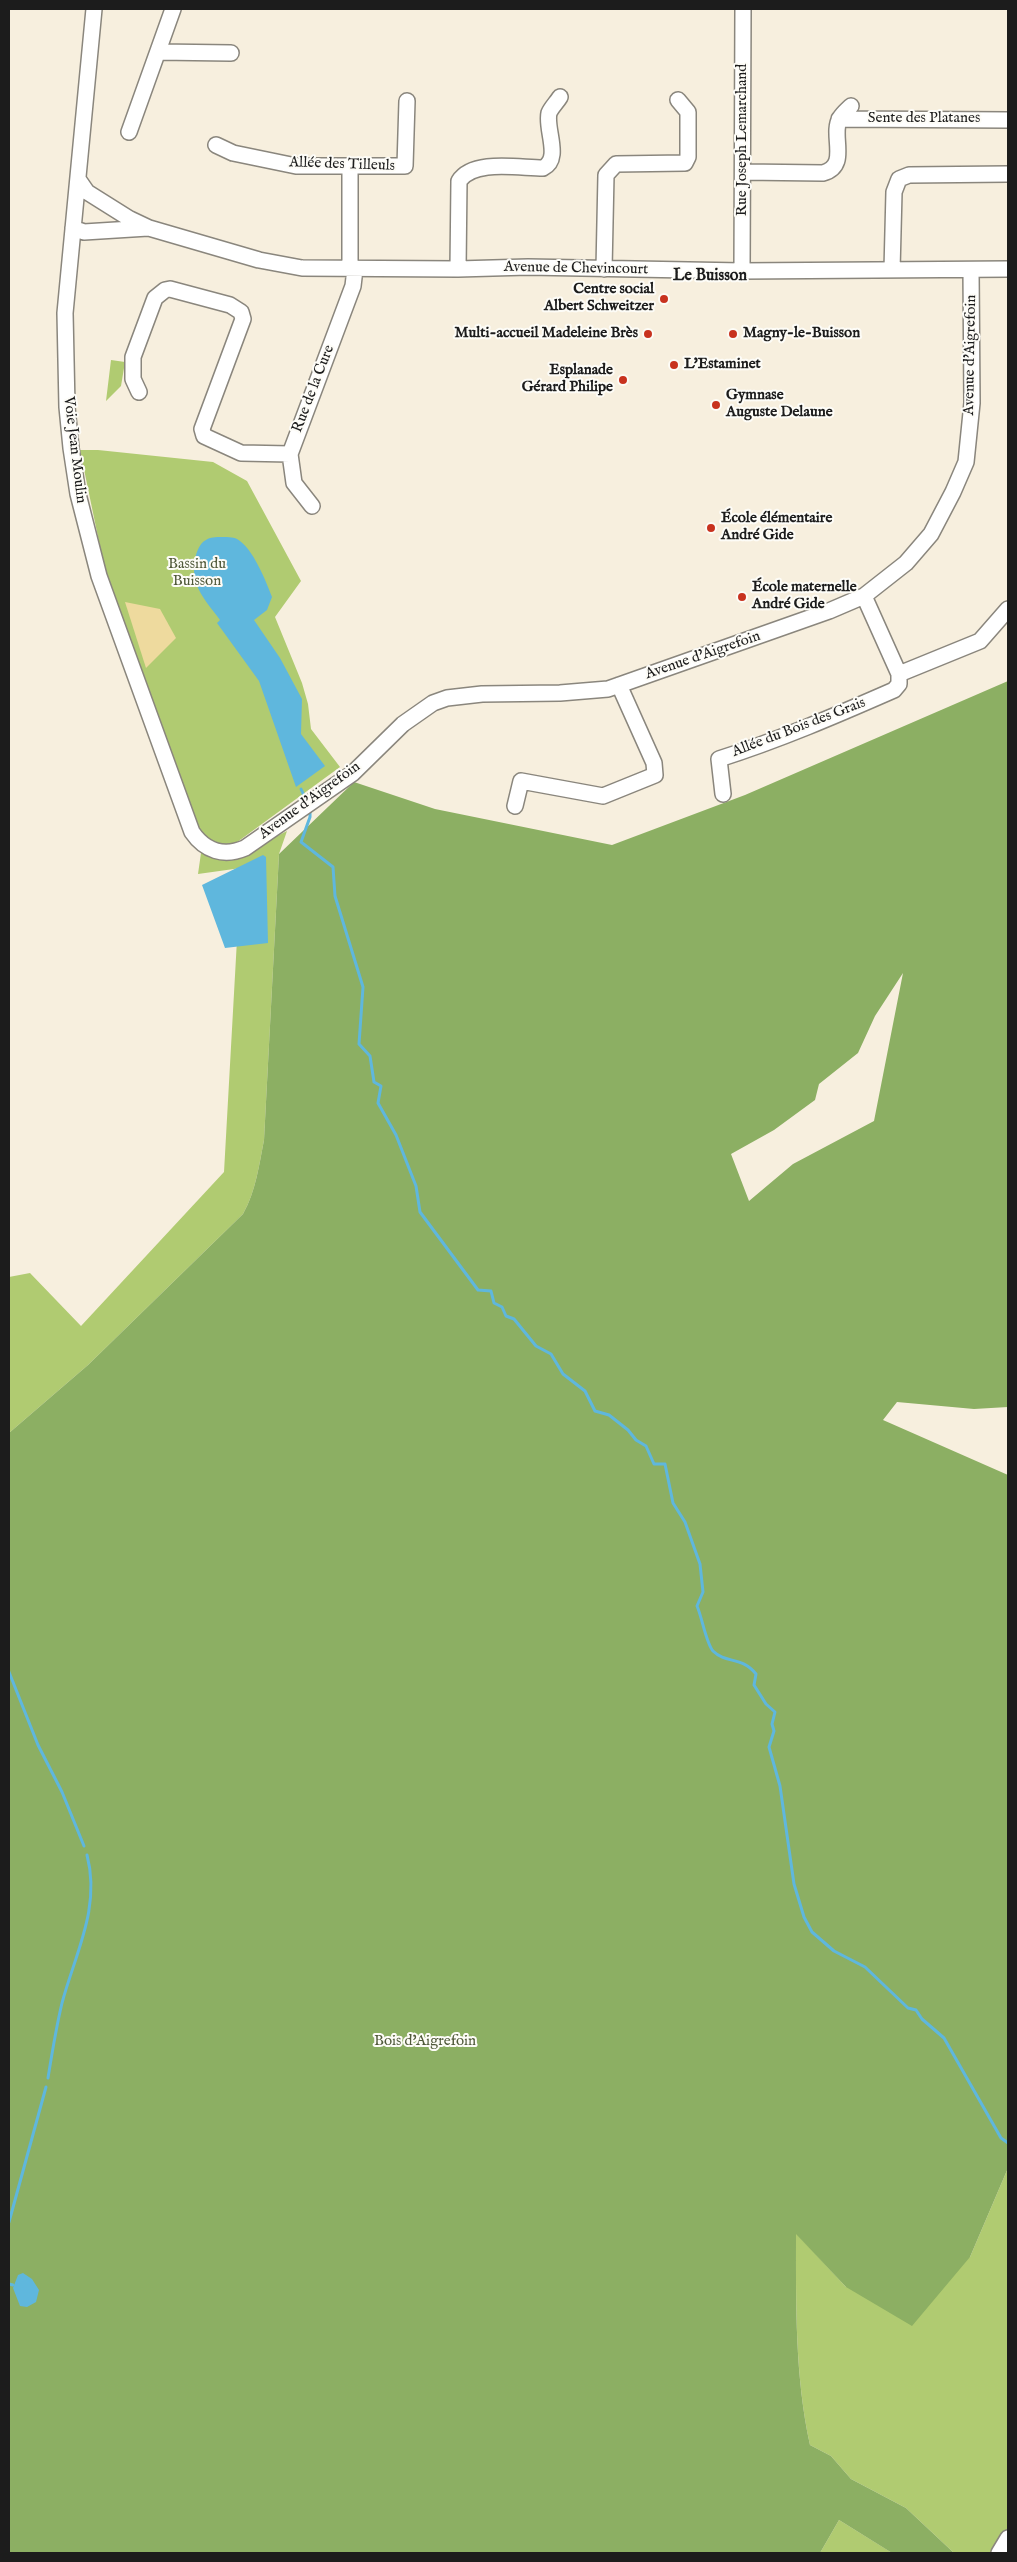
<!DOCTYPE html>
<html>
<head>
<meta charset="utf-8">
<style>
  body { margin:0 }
  #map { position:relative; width:1017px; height:2562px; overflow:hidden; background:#f7efde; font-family:"IM FELL English",serif }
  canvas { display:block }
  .frame { position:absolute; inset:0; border:10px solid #1c1c1c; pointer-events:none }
</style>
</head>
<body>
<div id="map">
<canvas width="1017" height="2562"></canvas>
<div class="frame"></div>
</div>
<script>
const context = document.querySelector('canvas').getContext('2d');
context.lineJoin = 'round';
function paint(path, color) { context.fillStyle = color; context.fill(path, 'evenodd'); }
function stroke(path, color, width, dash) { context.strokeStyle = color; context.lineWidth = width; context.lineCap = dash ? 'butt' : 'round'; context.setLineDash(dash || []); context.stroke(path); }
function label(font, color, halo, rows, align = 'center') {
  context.font = font + ' "IM FELL English",serif'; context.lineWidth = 4; context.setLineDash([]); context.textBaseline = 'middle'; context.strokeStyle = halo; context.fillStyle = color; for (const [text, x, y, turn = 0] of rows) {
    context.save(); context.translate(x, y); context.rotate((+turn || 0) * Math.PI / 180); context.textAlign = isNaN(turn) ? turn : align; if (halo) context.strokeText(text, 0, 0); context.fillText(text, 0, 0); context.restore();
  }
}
const green = new Path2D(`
  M111,360L125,362L121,386L106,401Z
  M80,450H98L213,462L247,481L301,581L275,617L302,683L308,704L311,729L340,767L229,848L222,847L200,834L109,590Z
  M287,831L279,854L264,1140C259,1165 256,1191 243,1214L88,1365L9,1433V1277L30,1273L81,1326L224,1172L241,868L198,874L201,853L231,859Z
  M1008,2168V2550L995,2553H954L906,2508L851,2479L831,2456L810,2445C795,2376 796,2304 796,2233L846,2287L970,2257Z
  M839,2520L889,2551L892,2553H820Z`);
const forest = new Path2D(`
  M1008,681V1407L974,1409L897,1402L883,1420L1008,1475V2168L970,2257L912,2326L846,2287L796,2234C796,2305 795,2376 810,2445L831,2456L851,2479L906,2508L954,2553H892L839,2520L820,2553H9V1433L88,1365L243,1214C256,1191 259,1165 264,1140L279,854L354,782L435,809L612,845L745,795ZM903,973L874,1121L793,1164L749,1201L731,1154L774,1130L815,1100L819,1084L858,1053L875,1016Z`);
const sand = new Path2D(`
  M125,602L160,609L176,638L146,668Z`);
const water = new Path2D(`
  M221,537C226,537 233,537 237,539C253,548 266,581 272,597L267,610L254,620L280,658L302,699L301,734L325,766L296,787L259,681L217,623L220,620C212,609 201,597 196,583C192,572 194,546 206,540C210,537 216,537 221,537Z
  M263,855L266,857L268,943L225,948L202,885Z
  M23,2273L32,2279L39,2290L36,2302L27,2307L20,2306L13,2288L18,2275Z`);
const stream = new Path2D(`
  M301,789L306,800
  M310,810V817L301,842L333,867L335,896L363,987L359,1044L370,1056L374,1082L381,1086L378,1103L396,1135L416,1186L420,1212L478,1290L491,1291L494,1303L502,1307L506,1316L514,1319L536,1346L551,1354L563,1374L585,1391L595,1411L609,1415L628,1430L636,1440L646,1446L654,1464H665L673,1503L685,1522L700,1564L703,1592L697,1606C702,1617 706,1643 713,1651C726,1664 742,1656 756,1674L754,1685L766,1704L775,1712L772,1724L774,1731L769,1747L780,1786L794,1884L804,1917L812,1932L834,1951L865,1967L908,2008L916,2010L922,2019L944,2038L1001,2138L1008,2143
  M9,1672L38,1745L62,1792L84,1846
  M48,2078C52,2053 56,2028 62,2003C75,1954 101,1908 87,1855
  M9,2222L46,2087
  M9,2284L13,2285`);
const minor = new Path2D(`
  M94,9L65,313L67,407L71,448L78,494L99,576L192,832C205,851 224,857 245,848L353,773L403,724L433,703L447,698L482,694L560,693L608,689L829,611L864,596L906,563L931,534L953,492L966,462L972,403L971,270
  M158,52L231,53
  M839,119L1008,120
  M129,132L173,9
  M216,145L233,153L296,166H405L407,101
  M743,172L823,173C850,166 830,135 840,118C843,113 848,109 851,106
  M78,179L87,192L130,219L149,228L259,260L302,268L458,269L528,267L742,271L1008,269
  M73,228L84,232L148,228
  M350,269V167
  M458,269L459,181C473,159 519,168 543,168C562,159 545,129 549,113C551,108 557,102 560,97
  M604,269L606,175L616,164L685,163L688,157V112L678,100
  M892,270L894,192L899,179L909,175L1008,174
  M742,271L743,9
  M139,392L133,379V357L155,298L165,290L170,289L230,305L241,312L243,319L202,429L204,436L241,453L290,454
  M312,506L294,483L290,454L353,286L355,269
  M899,674L980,641L1008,609
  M723,794L719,759C779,740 837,715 894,690L899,684V674L864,596
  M515,806L521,781L603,796L655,775L654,763L619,685
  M999,2553L1008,2538`);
const markers = [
  [664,299,5,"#c8321e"],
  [648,334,5,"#c8321e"],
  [733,334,5,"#c8321e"],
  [674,365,5,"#c8321e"],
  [623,380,5,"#c8321e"],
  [716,405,5,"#c8321e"],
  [711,528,5,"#c8321e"],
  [742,597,5,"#c8321e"]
];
const streetNames = [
  ["Sente des Platanes",924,119],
  ["Rue Joseph Lemarchand",743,140,-90],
  ["Allée des Tilleuls",342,165,2],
  ["Avenue de Chevincourt",576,269,1],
  ["Avenue d'Aigrefoin",971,355,-89],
  ["Rue de la Cure",314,389,-69],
  ["Voie Jean Moulin",74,450,83],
  ["Avenue d'Aigrefoin",703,656,-19],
  ["Allée du Bois des Grais",799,728,-21],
  ["Avenue d'Aigrefoin",310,801,-36]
];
const poiNames = [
  ["Centre social",654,290,"right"],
  ["Albert Schweitzer",654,307,"right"],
  ["Multi-accueil Madeleine Brès",638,334,"right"],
  ["Magny-le-Buisson",743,334],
  ["L'Estaminet",684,365],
  ["Esplanade",613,371,"right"],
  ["Gérard Philipe",613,388,"right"],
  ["Gymnase",726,396],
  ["Auguste Delaune",726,413],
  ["École élémentaire",721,519],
  ["André Gide",721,536],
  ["École maternelle",752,588],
  ["André Gide",752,605]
];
const parkNames = [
  ["Bassin du",197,565],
  ["Buisson",197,582],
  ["Bois d'Aigrefoin",425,2042]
];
const neighbourhoodNames = [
  ["Le Buisson",710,277]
];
paint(green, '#b0cb71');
paint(forest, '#8caf63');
paint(sand, '#eeda9e');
paint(water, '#5fb7dd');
stroke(stream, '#5fb7dd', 3);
stroke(minor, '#8a867d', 18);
stroke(minor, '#fff', 15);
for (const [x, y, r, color] of markers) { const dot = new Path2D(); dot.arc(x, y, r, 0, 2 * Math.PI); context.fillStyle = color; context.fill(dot); stroke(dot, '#fdfcf7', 2); }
label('15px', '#1c1c1c', '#fdfcf7', streetNames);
label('bold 15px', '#1c1c1c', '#fdfcf7', poiNames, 'left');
label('15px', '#50593a', '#fdfcf7', parkNames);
label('bold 16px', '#1c1c1c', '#fdfcf7', neighbourhoodNames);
</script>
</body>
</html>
